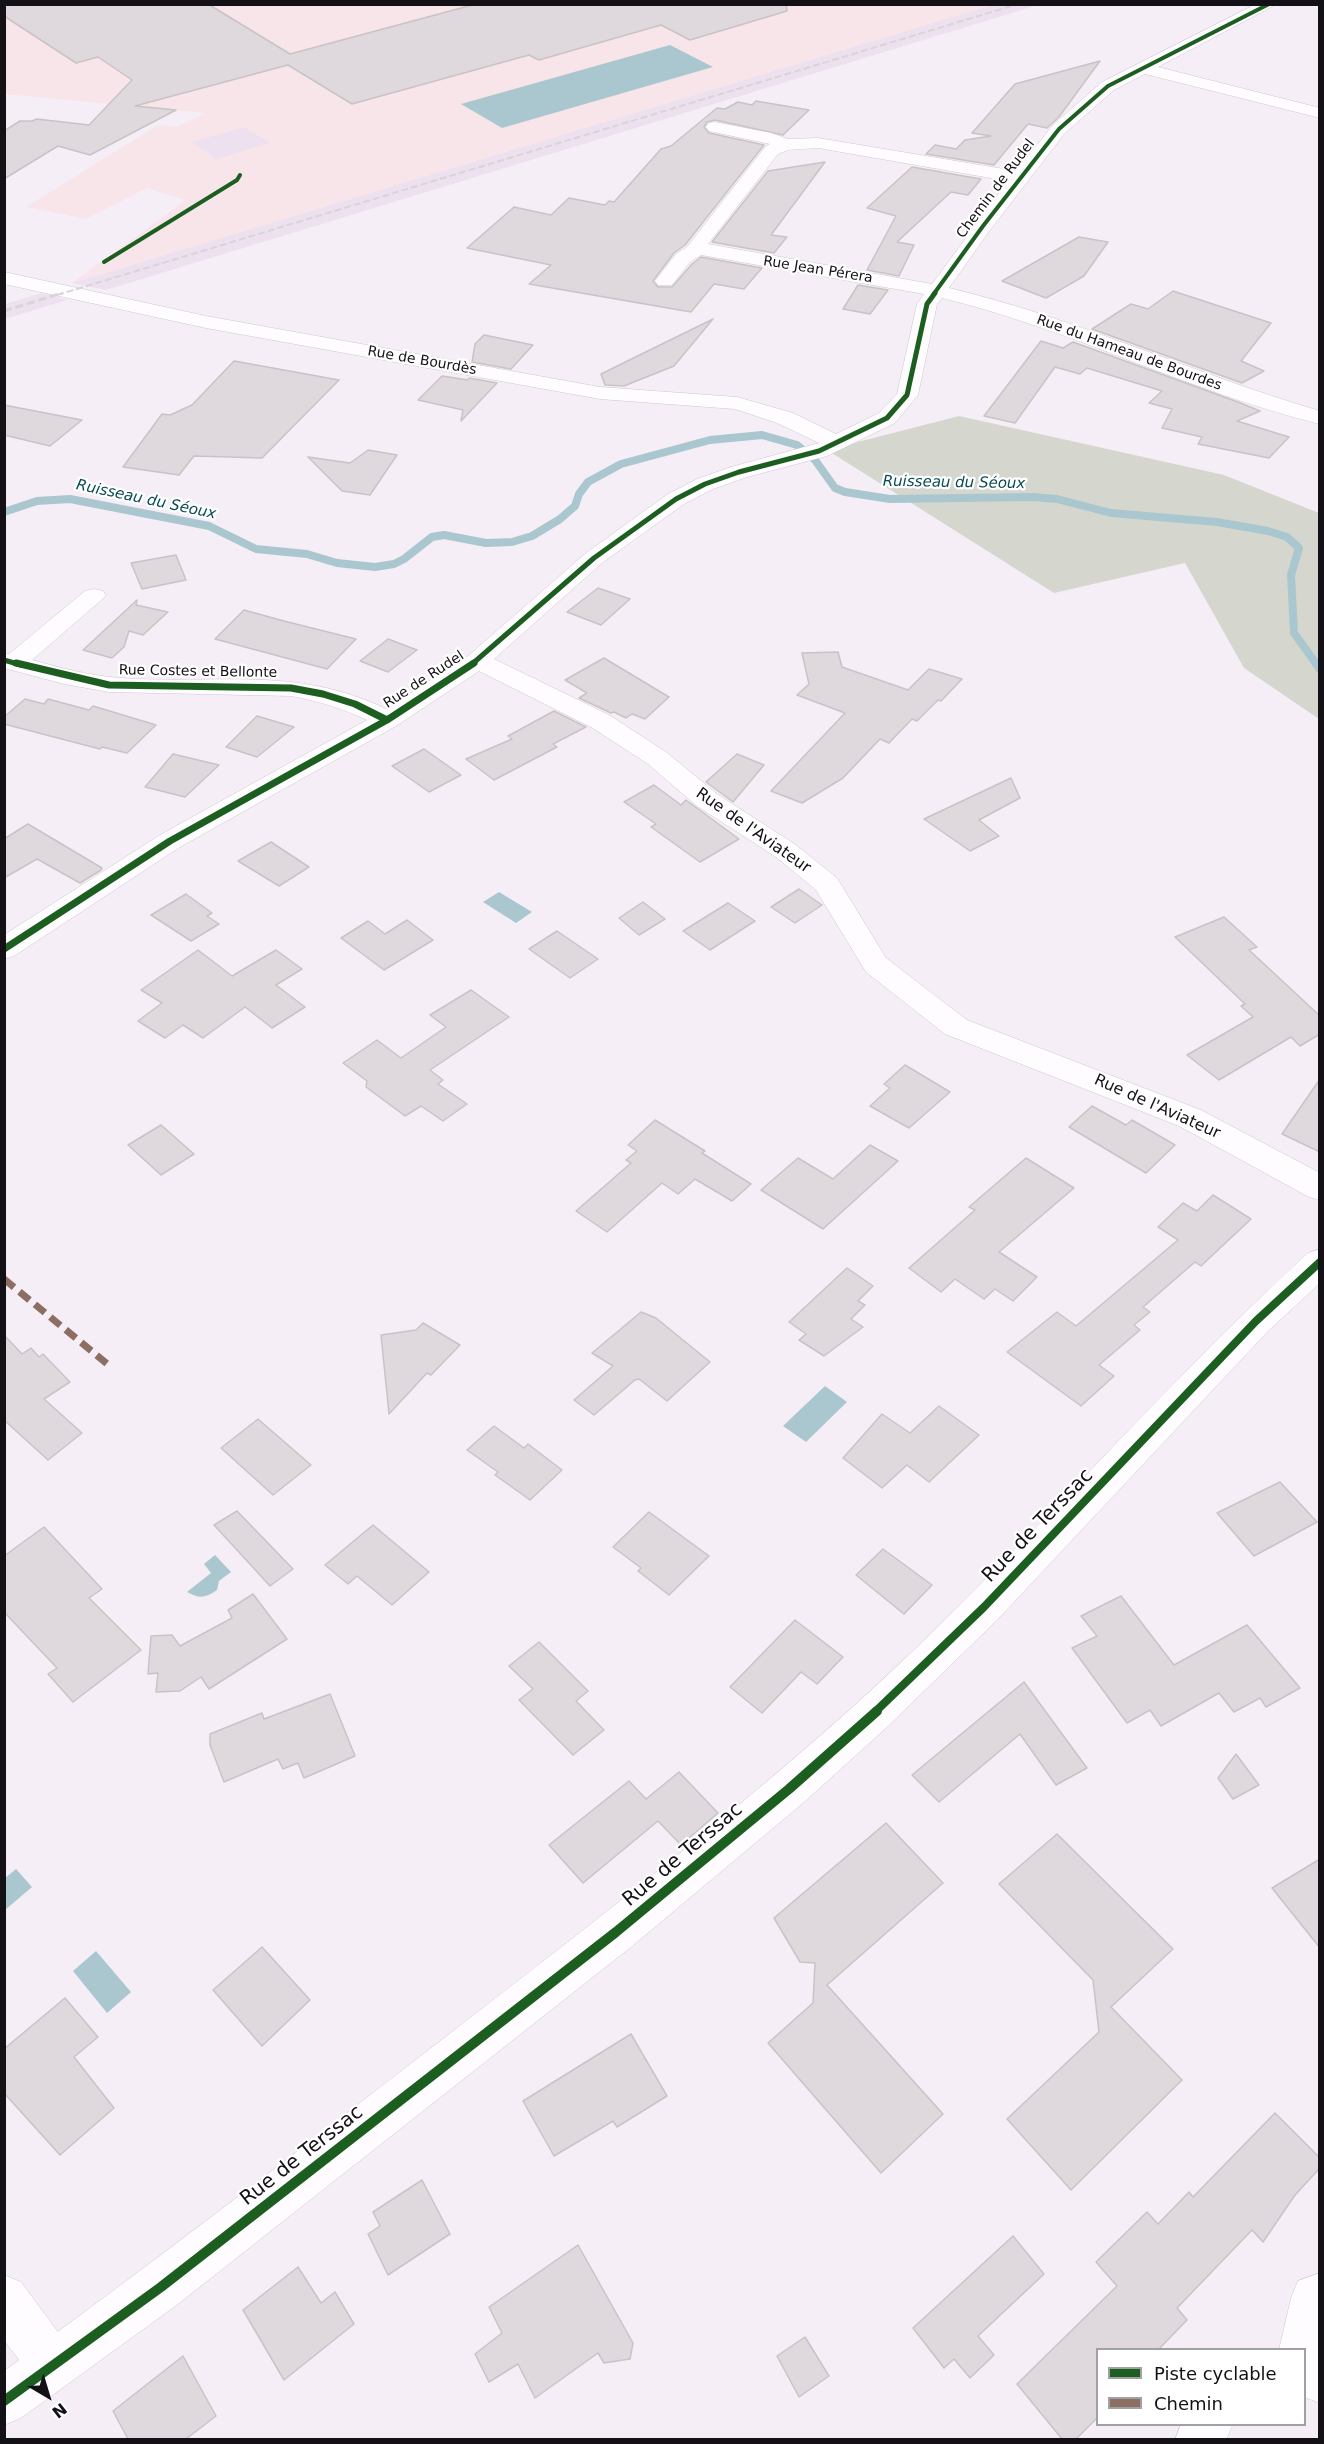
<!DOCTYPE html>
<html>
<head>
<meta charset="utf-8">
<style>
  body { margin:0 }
  #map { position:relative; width:1324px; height:2444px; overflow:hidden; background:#f5eef6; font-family:"DejaVu Sans",sans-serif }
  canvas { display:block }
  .frame { position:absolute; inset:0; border:6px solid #141116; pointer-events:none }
  .legend { position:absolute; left:1096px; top:2348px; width:210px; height:78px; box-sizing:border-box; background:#fff; border:2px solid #a1a0a2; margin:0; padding:8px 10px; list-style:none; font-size:18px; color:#141116 }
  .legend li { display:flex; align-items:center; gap:12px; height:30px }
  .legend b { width:30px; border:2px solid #a1a0a2 }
  .north { position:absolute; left:18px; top:2366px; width:60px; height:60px; -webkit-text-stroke:4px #fff; paint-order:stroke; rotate:142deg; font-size:16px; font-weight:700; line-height:24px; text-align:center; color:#141116 }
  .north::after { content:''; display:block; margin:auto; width:21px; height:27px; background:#141116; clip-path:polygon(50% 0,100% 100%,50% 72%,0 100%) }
</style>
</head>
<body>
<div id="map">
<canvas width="1324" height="2444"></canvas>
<div class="frame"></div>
<ul class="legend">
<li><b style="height:8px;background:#1b5e20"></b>Piste cyclable</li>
<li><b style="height:8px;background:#8d6e63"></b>Chemin</li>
</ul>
<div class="north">N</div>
</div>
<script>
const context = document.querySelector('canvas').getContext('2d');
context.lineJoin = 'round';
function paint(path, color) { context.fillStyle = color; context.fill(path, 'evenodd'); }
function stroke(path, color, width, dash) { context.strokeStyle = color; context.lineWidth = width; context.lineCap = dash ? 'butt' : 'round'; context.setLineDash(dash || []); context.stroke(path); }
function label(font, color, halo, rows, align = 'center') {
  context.font = font + ' "DejaVu Sans",sans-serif'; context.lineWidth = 4.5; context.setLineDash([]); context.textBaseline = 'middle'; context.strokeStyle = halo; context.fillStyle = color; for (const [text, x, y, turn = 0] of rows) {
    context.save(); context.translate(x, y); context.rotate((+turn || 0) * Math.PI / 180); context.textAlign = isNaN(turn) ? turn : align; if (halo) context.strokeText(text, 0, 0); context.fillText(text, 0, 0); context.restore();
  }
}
const commercial = new Path2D(`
  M4,5H996L72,283L186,200L147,188L86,219L26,207L158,125L177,127L206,113L5,94Z`);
const built = new Path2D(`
  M996,4L1038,5L106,290L72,283Z
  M244,127L270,143L216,159L192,142Z
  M42,293L67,300L5,319V304Z`);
const green = new Path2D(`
  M959,416L1224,475L1319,513V719L1244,668L1185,563L1054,593L827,450Z`);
const water = new Path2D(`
  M670,45L713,67L502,128L461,104Z
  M499,892L532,912L516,923L483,902Z
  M825,1386L847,1402L806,1442L783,1426Z
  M215,1555L231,1572L219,1581L217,1590C205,1598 200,1599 187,1592L211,1573L204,1564Z
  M16,1869L32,1887L5,1910V1878Z
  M96,1951L131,1992L107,2013L73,1971Z`);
const streamFar1 = new Path2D(`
  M4,512L37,501L70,499L209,526L256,549L307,554L337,563L375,567L394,564L404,559L432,537L444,535L486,543L512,542L532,536L560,519L575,506L579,494L588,482L621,464L710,440L762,435L797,445L815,460L835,488L845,492L890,499L1033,497L1057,499L1111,513L1217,522L1268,531L1287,537L1299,548L1291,575L1294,633L1317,665`);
const stream = new Path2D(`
  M1316,663L1320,669`);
const building = new Path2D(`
  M4,4H208L290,54L476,4H786L787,11L690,40L661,25L539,60L529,55L352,104L288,65L135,106L176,110L90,155L58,146L4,179V131L20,121H32L37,119L89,125L132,80L98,57L76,63L4,16Z
  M1100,61L1059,117L1047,128L1028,124L994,165L926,154L935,145L956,149L965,140L991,136L972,133L1015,84Z
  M756,101L809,110L783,135L715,120L707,122L704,127L709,133L764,145L685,245L674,253L653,281L658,287H672L692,264L701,257L762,268L744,289L714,284L691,312L529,284L551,265L467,248L514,207L551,215L569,198L605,205L609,201L614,202L661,149L671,146L717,108L725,109L738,102L752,105Z
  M825,162L771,235L787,237L774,253L712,242L768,171Z
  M912,167L981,179L968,195L951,192L897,242L914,245L899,276L867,270L896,216L867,208Z
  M1079,237L1108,242L1084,276L1046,298L1002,281Z
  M858,285L888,290L870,314L843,309Z
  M1173,291L1271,323L1241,361L1264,371L1242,383L1092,329L1131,304L1148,309Z
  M713,319L674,366L624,386L605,385L601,374Z
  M484,335L533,345L511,369L472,362L475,344Z
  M1041,341L1063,348L1073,342L1238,402L1260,411L1237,421L1289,437L1269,458L1198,444L1202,437L1162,428L1172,409L1149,403L1162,391L1087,368L1080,374L1055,367L1015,423L984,416Z
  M234,361L339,380L262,458L194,456L179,475L123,467L162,414L170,415L192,405Z
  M442,376L468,380L469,378L497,383L461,421L463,410L418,400Z
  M4,405L82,420L50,446L4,435Z
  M368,450L397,455L370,495L342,491L308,457L350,463Z
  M176,555L186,580L142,589L131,563Z
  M598,588L630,599L601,625L567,612Z
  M137,600L136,605L168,612L143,635L129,631L124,647L112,658L83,650Z
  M244,610L284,621L356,639L327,669L215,639Z
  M388,639L417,650L388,672L360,661Z
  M838,652L842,667L908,690L929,669L962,679L941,701L938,700L917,721L912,719L889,743L880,739L843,778L802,803L771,791L845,713L797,695L809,684L802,653Z
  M604,658L669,697L645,719L632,714L626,718L614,712L611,713L579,698L587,693L565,680Z
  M25,699L44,704L48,699L89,710L93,706L156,725L127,753L102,747L100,749L4,724V717Z
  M554,711L586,727L553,744L557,747L494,780L466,759L512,739L508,736Z
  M257,716L294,727L257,757L226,747Z
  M424,749L461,775L429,792L392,766Z
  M173,754L219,765L185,797L145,787Z
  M737,754L764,765L733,802L706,782Z
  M1011,778L1020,798L979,820L999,836L970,851L924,819Z
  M654,785L681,805L686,800L739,839L700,862L651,827L656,824L624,802Z
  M28,824L102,868L101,870L80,883L37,859L4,878V839Z
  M271,842L309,867L279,886L238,861Z
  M799,889L822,905L795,923L771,907Z
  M186,894L212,913L207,916L219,924L191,941L151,915Z
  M643,902L665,919L639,935L619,918Z
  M728,903L755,921L710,950L683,931Z
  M1224,917L1257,947L1249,950L1320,1016V1034L1300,1046L1291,1037L1219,1080L1187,1055L1253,1017L1241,1006L1245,1004L1175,937Z
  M407,920L433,940L384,970L341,938L368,921L385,934Z
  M557,931L598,959L570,978L529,949Z
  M198,950L232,976L276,950L302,969L276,985L305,1007L272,1028L245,1007L203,1038L183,1025L165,1038L138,1021L162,1003L141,990Z
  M471,990L509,1017L430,1070L443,1080L438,1084L467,1104L443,1121L421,1106L405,1116L366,1087L367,1081L343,1063L377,1040L401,1058L446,1027L430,1015Z
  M905,1065L950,1092L909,1128L870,1106L890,1088L884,1084Z
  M1320,1079V1152L1282,1134Z
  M1092,1106L1126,1125L1132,1120L1175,1145L1146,1173L1069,1127Z
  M655,1120L705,1151L702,1153L751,1184L732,1201L695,1179L678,1194L662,1183L607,1232L576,1211L631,1163L626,1160L637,1151L628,1145Z
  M161,1125L194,1154L161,1175L128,1145Z
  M870,1145L898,1161L823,1229L761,1190L798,1158L833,1179Z
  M1026,1158L1074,1188L999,1252L1037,1277L1013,1301L995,1289L984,1299L955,1279L941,1292L909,1268L975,1210L969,1207Z
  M1213,1195L1251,1219L1201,1266L1195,1262L1143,1307L1150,1312L1134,1325L1140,1330L1099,1365L1114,1376L1081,1406L1007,1352L1057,1312L1076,1326L1178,1240L1158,1227L1183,1203L1197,1211Z
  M847,1268L873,1286L858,1301L865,1305L851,1319L863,1327L824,1356L799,1340L806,1334L789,1322Z
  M641,1312L656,1318L710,1362L667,1401L639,1379L635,1380L594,1415L574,1400L613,1366L592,1353Z
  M423,1323L460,1345L431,1375L427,1373L389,1414L381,1335L416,1330Z
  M4,1335L22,1354L31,1348L39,1357L43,1354L70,1382L44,1399L82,1433L48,1460L4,1420Z
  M939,1406L979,1435L929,1482L907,1465L882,1488L843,1458L882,1414L910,1433Z
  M258,1419L311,1465L273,1495L221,1448Z
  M494,1426L524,1448L528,1444L562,1470L530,1500L495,1475L498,1472L467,1450Z
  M1280,1482L1317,1522L1254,1556L1217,1513Z
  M237,1511L293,1569L270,1586L214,1525Z
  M649,1512L709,1556L669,1595L638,1571L641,1568L613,1547Z
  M373,1525L429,1572L392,1605L357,1576L348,1584L325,1565Z
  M44,1527L102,1589L89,1598L141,1650L73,1702L48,1674L57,1668L4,1612V1556Z
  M883,1549L932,1585L904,1614L856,1575Z
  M253,1594L287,1639L209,1689L201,1677L180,1691L156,1692L158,1673L148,1674L151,1636L172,1635L180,1646L232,1618L228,1610Z
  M1121,1596L1174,1665L1247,1625L1300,1688L1266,1707L1260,1698L1234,1712L1219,1693L1161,1726L1150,1710L1127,1723L1072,1648L1097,1636L1081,1616Z
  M795,1620L843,1657L817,1684L801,1672L762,1713L730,1687Z
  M539,1642L588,1691L576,1701L604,1730L573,1755L519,1700L533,1689L509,1666Z
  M1024,1682L1087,1768L1056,1785L1020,1734L939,1802L912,1775Z
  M330,1694L355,1756L304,1778L298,1763L283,1769L278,1759L224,1782L210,1745V1734L262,1713L264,1719Z
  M1236,1754L1259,1785L1233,1799L1218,1778Z
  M679,1772L718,1813L681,1845L658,1821L583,1883L549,1845L629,1781L646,1799Z
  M886,1823L943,1883L827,1985L943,2114L881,2173L768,2043L813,2003L815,1963L800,1962L774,1918Z
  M1057,1834L1173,1949L1111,2007L1182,2080L1071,2190L1007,2119L1099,2032L1093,1980L999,1884Z
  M1320,1859V1948L1272,1888Z
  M262,1947L310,2000L262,2046L213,1990Z
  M65,1998L98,2037L74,2057L114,2108L60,2155L4,2093V2049Z
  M631,2034L667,2096L617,2127L613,2121L554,2156L523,2101Z
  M1275,2113L1320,2158V2168L1295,2195L1263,2242L1252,2230L1177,2308L1187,2320L1159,2349H1098V2417L1076,2439H1062L1017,2384L1117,2286L1096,2262L1147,2212L1158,2224L1189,2192L1193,2197Z
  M422,2180L450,2234L388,2275L368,2234L380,2226L373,2212Z
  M1013,2236L1044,2274L978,2336L994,2355L970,2378L954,2359L944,2368L913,2328Z
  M578,2245L633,2343L630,2359L604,2363L598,2353L535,2398L518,2364L489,2382L475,2354L502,2333L489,2307Z
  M298,2267L321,2303L335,2292L354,2324L284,2380L243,2310Z
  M805,2337L829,2376L799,2397L777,2356Z
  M183,2356L216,2416L186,2439H128L113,2411Z`);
const street = new Path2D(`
  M1256,4H1277L1158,67L1320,108V118L1145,74L1114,90L1065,133L990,230L949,288C1076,318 1194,374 1320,411V424C1190,392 1071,329 942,298L937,304L918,395L895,423L827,456L747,477L713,489L684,504L602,563L494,659L609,715L666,752L717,794L796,845L837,878L886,958L967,1020L1201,1110L1320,1173V1200L1309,1197L1179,1126L945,1034L866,972L816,890L776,857L697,806L648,764L591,727L479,671L396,726L180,847L14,956L4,959V935L160,835L367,720C342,708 318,701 291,696L109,692L64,684L4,668V653L9,654L85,591L94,589L103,591L106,596L32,660C61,668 91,676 121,678C217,685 295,665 386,709L468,656L586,553L668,494L697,479L731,467L819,443L777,423L735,409L600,399L206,328L4,284V272L206,316L600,387L737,397L793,413L836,434L879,413L897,394L917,304L924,294L701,255L690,262L672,285H658L655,281L676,254L687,247L766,146L770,144L709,131L706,127L709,123L715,122L771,133L788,139L818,138L1016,171L1053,125L1102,82ZM818,148L1008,181L932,284L708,244L778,154L788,150Z
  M1320,2273V2403L1304,2397V2350H1279L1291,2298L1298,2281Z
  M4,2275L21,2282L69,2347L76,2364L69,2381L52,2388L35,2381L4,2340Z
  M1181,2424H1233L1226,2440H1175Z`);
const secondary = new Path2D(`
  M1320,1249V1283L1268,1331L998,1619L886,1728L803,1803L631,1947L178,2304L21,2418L4,2425V2371C152,2264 295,2153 439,2042C580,1933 722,1824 855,1705C1014,1562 1150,1397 1308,1253Z`);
const railFar1 = new Path2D(`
  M57,295L1018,4`);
const rail = new Path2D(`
  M4,311L62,293`);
const quiet = new Path2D(`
  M4,1279L111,1367`);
const cyclewayFar4 = new Path2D(`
  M104,262L237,180L240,175
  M933,295L983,226L1059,129L1108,86L1269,4`);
const cyclewayFar3 = new Path2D(`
  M4,660L21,665
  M471,665L594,558L676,499L705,484L739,472L819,451L887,418L907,395L927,304L935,293`);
const cyclewayFar2 = new Path2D(`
  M16,663L109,685L291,688L323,694L355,704L387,720
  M4,949L170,841L387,720L474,663`);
const cyclewayFar1 = new Path2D(`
  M875,1712L984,1607L1256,1321L1320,1262`);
const cycleway = new Path2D(`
  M4,2401L161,2287L616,1932L789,1789L877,1711`);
const farStreetnames = [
  ["Chemin de Rudel",996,189,-53],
  ["Rue Jean Pérera",818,270,9],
  ["Rue du Hameau de Bourdes",1129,353,20],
  ["Rue de Bourdès",422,361,10],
  ["Rue Costes et Bellonte",198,672,1],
  ["Rue de Rudel",424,680,-33]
];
const farWaternames = [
  ["Ruisseau du Séoux",954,483,1],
  ["Ruisseau du Séoux",146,500,12]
];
const streetNames = [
  ["Rue de l'Aviateur",753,831,35],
  ["Rue de l'Aviateur",1157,1107,24]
];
const nearStreetnames = [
  ["Rue de Terssac",1038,1526,-46],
  ["Rue de Terssac",683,1855,-40],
  ["Rue de Terssac",302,2156,-38]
];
paint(commercial, '#f7e5e9');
paint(built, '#ede1f0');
paint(green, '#d5d7cf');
paint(water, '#aac7d0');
stroke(streamFar1, '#aac7d0', 8);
stroke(stream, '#aac7d0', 9);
paint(building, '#dfd8dc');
stroke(building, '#cac3c6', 1.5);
stroke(street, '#cdc8ce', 1);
stroke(secondary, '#cdc8ce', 1);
paint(street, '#fefcfe');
paint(secondary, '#fefcfe');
stroke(railFar1, '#d7d5d7', 2, [7, 3]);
stroke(rail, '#d7d5d7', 3, [8, 4]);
stroke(quiet, '#8d6e63', 7, [13, 7]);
stroke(cyclewayFar4, '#1b5e20', 4);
stroke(cyclewayFar3, '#1b5e20', 5);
stroke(cyclewayFar2, '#1b5e20', 7);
stroke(cyclewayFar1, '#1b5e20', 8);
stroke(cycleway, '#1b5e20', 10);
label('14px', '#141116', '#fff', farStreetnames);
label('italic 15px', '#074b55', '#fff', farWaternames);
label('16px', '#141116', '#fff', streetNames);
label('20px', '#141116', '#fff', nearStreetnames);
</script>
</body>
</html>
